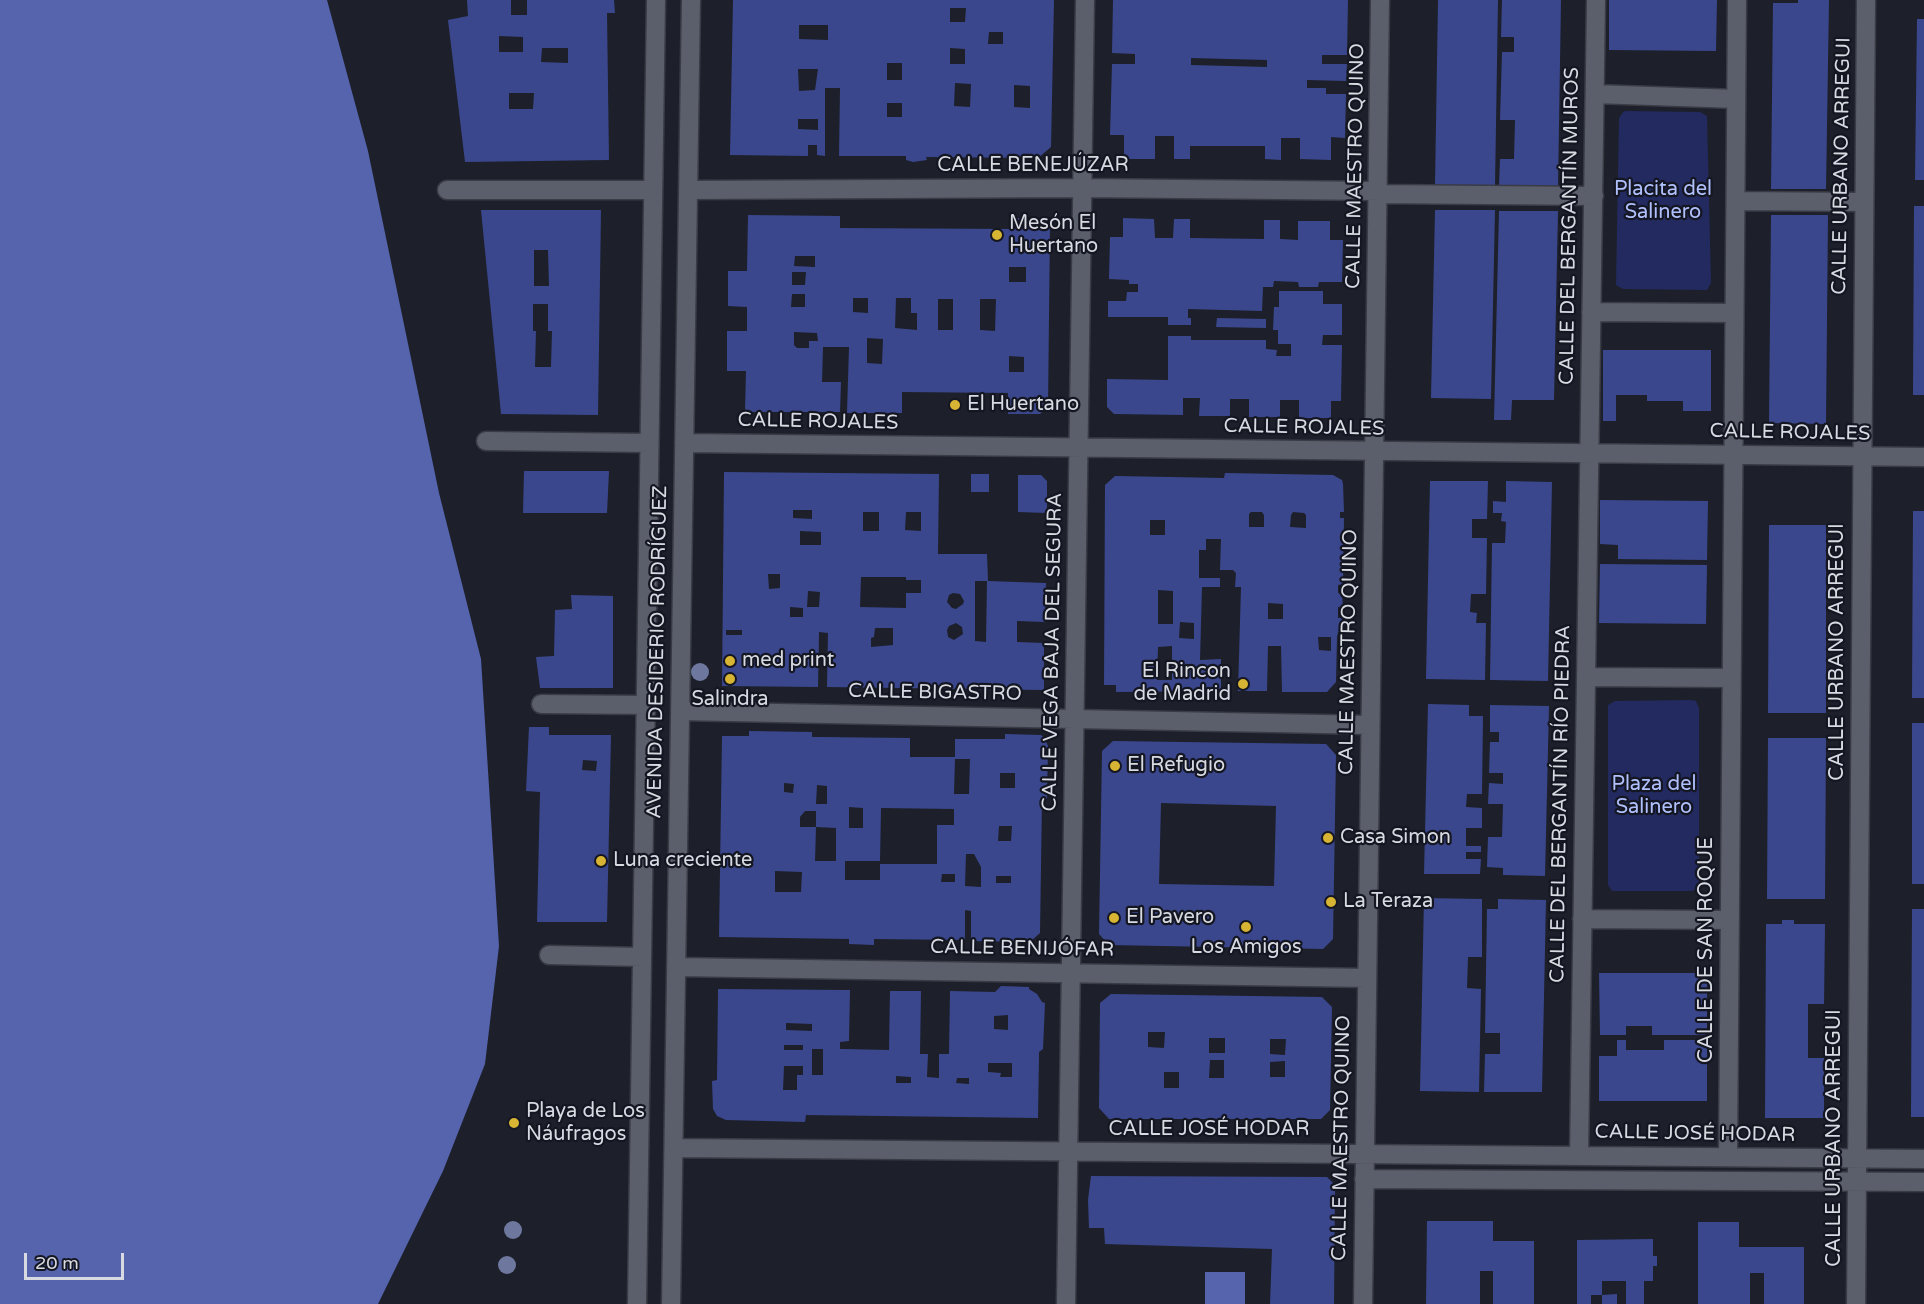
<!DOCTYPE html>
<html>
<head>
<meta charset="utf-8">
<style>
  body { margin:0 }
  #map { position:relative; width:1924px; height:1304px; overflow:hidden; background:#1d202a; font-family:"Varela Round",sans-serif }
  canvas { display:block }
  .scale { position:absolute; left:24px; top:1253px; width:100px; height:27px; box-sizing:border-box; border:3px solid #d8dae2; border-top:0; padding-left:8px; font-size:18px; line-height:21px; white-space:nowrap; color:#d8dae2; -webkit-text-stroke:4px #141621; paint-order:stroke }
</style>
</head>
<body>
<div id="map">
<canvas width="1924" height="1304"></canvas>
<div class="scale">20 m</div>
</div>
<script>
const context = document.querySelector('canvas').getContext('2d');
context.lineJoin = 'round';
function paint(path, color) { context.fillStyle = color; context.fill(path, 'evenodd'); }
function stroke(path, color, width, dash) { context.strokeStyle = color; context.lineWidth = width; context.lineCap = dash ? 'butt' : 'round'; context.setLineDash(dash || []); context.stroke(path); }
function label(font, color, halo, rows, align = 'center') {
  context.font = font + ' "Varela Round",sans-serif'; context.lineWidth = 4.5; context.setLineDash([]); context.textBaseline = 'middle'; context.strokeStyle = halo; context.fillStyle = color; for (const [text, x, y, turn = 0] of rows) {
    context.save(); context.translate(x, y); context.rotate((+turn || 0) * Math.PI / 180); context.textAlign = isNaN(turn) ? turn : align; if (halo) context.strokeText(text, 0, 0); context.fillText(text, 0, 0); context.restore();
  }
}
const green = new Path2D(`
  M1626,111L1700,112L1707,116L1711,283L1707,290L1623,289L1616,285L1619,118L1623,112Z
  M1691,700L1696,701L1699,708V888L1692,891H1612L1608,885V705L1615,701Z`);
const water = new Path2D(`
  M0,0H327L368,151L439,493L481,659L499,946L485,1064L443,1171L378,1304H0Z
  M1205,1272H1245V1304H1205Z`);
const building = new Path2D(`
  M467,0H511V15H527V0H614L615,13H607L609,160L465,162L448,20L468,16ZM499,36L523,37V52H499ZM542,48H568V63L541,62ZM509,93H534L533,109H509Z
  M733,0H1054L1051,147L1038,158L926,157L927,160L913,162L906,160V156H839L840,88H825V156L817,155V145H808V156L730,155ZM950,8H966L965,22H950ZM799,25H828V40L799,39ZM989,32H1003V44H988ZM950,48L965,49V64H950ZM887,63H902V80H887ZM798,69H818L815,90L799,91ZM955,83L971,84L970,107L954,106ZM1014,85L1030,86V108L1014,107ZM887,103H902V117H887ZM798,119H818V130L798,129Z
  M1113,0H1348L1347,55H1322V64H1347L1346,81L1307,80V88H1326V94H1346L1345,138L1331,137V160L1300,159V138H1281V160L1265,159V146H1190V159H1174V136H1155V159H1124V135H1110L1112,64H1135V54L1112,53ZM1191,58L1267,60V67L1191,65Z
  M1438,0H1498L1495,186H1435Z
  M1502,0H1561L1558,187L1499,186L1500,159H1514L1515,120H1500L1502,52H1514V37H1501Z
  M1609,0H1717L1716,51L1609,50Z
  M1798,0H1829L1826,189H1771L1773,3H1798Z
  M1917,19H1924V180H1915Z
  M1914,206H1924V395H1913Z
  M481,210H601L598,415L501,414ZM534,250H548L549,286H534ZM533,304H548V331H552L551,367H535L536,331H533Z
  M1435,210H1495L1491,399L1431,398Z
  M1499,211H1558L1554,400H1512L1511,420H1494Z
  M748,215L840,216V228L1010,229V218H1042L1050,226L1048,407L1040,414H1008V393L902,392V413H847L849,347H823L822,382H841L840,412H745L746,371H727V331H747V307L728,306V271H747ZM795,256H815V267L794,266ZM1009,267H1026V282H1009ZM792,272H806L805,285H792ZM792,294H805V307H791ZM853,298H868V313L853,312ZM896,298H911V313H917V330L895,328ZM938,299H953V330H938ZM980,299H996L995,331L980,330ZM794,332L817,333L818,341H809V348H797L794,345ZM867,338L883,339L882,364L867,363ZM1009,356L1024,357V372H1009Z
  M1771,215H1828L1826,424L1769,423Z
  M1123,218L1154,219L1155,238H1173L1174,219H1190V238L1264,239V220H1280V239L1298,240V221H1330V240H1343L1342,282H1319L1318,287H1299L1298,282L1274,281L1273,287H1263L1262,311L1188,309V318H1191V325H1168V317H1108V301H1126L1127,292H1138V284H1129V280L1109,279L1110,237H1123Z
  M1279,291H1323V304H1342V335H1323L1322,345H1342L1341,401H1331V418H1299V400H1280V417H1249V399H1230V416H1199L1200,398H1183V415L1114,414L1107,407V379L1168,380V336H1191V340H1266V349L1277,350L1276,356H1291V344H1278V330H1273L1274,307H1279Z
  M1217,318L1266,319V328L1216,327Z
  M1603,350H1711V411H1683V401H1647V395H1616V421H1603Z
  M524,471H609L607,513H523Z
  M724,472L939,474L938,554H987L988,581L1046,583L1045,622L1017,621V642L1044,643V690L827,687L828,633L819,632L818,687L722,686ZM793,510H812V519L793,518ZM863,512H879V531H863ZM906,512H921V531L905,530ZM800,531L821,532V545H800ZM768,574H780V588L769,589ZM861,577H906V580H921V593H906V608L860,607ZM975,581H987L986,642L975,641ZM808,591L820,592L819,607H807ZM953,593L960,594L964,601L963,604L956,609L952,608L947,602L949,595ZM790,607L803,608V617H790ZM956,623L962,627L963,634L954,640L948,637L947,630L949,626ZM875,628H893V645L871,647V638L874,637ZM726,630H742V635H726Z
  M1225,473L1333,475L1342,480L1343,484L1344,512H1340V518H1344L1343,584L1338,585V593L1342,594L1343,607H1338V618H1342V631L1338,632L1337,637L1336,682L1327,692H1282L1281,646H1268L1267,691H1238L1241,587H1235L1236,573L1233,570H1220L1221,539H1206V550H1199V578H1220V587H1202L1200,660L1221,659V691L1116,692V685H1104L1105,485L1115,476L1224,478ZM1251,512H1262L1264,515V527H1249V514ZM1293,512L1304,513L1306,515V528L1290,527L1291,515ZM1150,520H1165V535H1150ZM1158,590L1173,591V624H1158ZM1268,603L1283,604V619H1268ZM1180,622L1194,623V639L1179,638ZM1318,637H1331V651L1319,650ZM1172,646V680H1157L1158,647Z
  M971,474H989V492H971Z
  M1018,475H1041L1047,481V513L1018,512Z
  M1430,481H1488L1487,519H1472V538H1487L1486,594H1471L1470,612L1477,613L1476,623H1486L1485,680L1426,679Z
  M1506,481L1552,482L1548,681L1490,680L1492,543H1505L1506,522L1501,521L1502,513H1493V501L1506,502Z
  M1600,500L1708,501L1707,560L1618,559V545L1600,544Z
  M1913,511H1924V698H1912Z
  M1769,525H1826V713H1768Z
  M1600,564L1707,565L1706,624L1599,623Z
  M571,595L613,596V688H540L536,657L554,656L555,610L572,609Z
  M1428,704L1469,705V716H1483L1482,794H1467L1466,807L1482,808V828H1466V846H1481V852H1466V859H1481L1480,874H1424Z
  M1490,705L1549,706L1545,876L1503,875V868L1487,867L1488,837H1502L1503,804H1488L1489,783L1503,784V773H1489L1490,742H1499V732H1490Z
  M1912,723H1924V884H1912Z
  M529,727H549V735H611L607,922H537L540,792L526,791ZM583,760L597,761L596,771L582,770Z
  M749,731L812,732V737H818L910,738V757H955L954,794H969L970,759H955V739H1005V734L1041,735L1045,739L1048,746L1047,799H1042L1040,933L1030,942L971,941V911L965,910V940L874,939V945L849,944V939L719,937L722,736H749ZM1000,773H1015V788H1000ZM784,783L794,784L793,793L784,792ZM817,785L827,786V804H816ZM849,807L863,808V828H849ZM881,808L954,809V825H937V864H880V880H845V861H880ZM805,811H816V827L836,828V861H815L816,827H800V817ZM999,826H1012L1011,841H998ZM966,854H974L981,867V887L965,886ZM775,871L802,872L801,892H775ZM942,874H955V882H941ZM996,876H1011V883H996Z
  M1768,738H1826L1825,899H1767Z
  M1113,741L1326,744L1336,755L1333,939L1323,949L1109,945L1099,934L1102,751ZM1161,803L1276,806L1274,886L1159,884Z
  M1424,898L1482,899V957H1468L1467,988L1481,989L1479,1092L1420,1091Z
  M1498,899L1546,900L1542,1092H1484L1485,1054H1500V1033H1485L1487,909H1498Z
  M1912,909H1924V1117H1911Z
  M1782,920H1794V924H1825L1824,1004H1808V1058H1824V1118H1765L1766,924H1782Z
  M1599,973H1707V1035H1652V1026H1626V1035H1600Z
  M1001,986L1029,987V989L1037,994L1042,1002L1045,1003L1043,1049L1039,1052V1055L1038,1118L806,1115L805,1122L726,1120L717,1116L713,1109L712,1081L717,1080L718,989L850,990L849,1041L840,1042V1049H843L889,1050L890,991H921L920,1054H928L927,1077L939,1078V1054H949L950,991L995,992ZM1008,1015V1030L994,1029V1016ZM786,1023L812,1024V1031L786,1030ZM784,1045H803V1050H784ZM812,1049H823V1075H812ZM988,1063H1012V1077H1000L1001,1073L988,1072ZM784,1066H803V1075H797V1090H783ZM896,1076L911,1077V1083H896ZM957,1078H969V1084L956,1083Z
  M1111,994L1322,997L1332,1007L1330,1110L1321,1119H1109L1099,1108L1100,1003ZM1148,1032H1165L1164,1048L1148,1047ZM1209,1038H1225V1053H1209ZM1270,1039H1286L1285,1055L1270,1054ZM1210,1060H1224V1078H1209ZM1285,1061V1077H1270V1062ZM1164,1072H1179V1088H1164Z
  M1617,1040H1626V1050H1664V1040H1707V1101H1599V1056H1617Z
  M1091,1176L1327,1177L1335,1185L1334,1304H1270L1272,1249L1105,1244L1104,1228H1089L1088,1200Z
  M1427,1221H1493V1241H1534V1304H1493V1271H1480V1304H1426Z
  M1698,1222H1739V1247H1804V1304H1764V1273H1750V1304H1698Z
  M1653,1239V1256H1657V1266H1653V1281H1644V1304H1626V1281H1602V1295L1617,1294V1304H1602V1295H1591V1304H1577V1240Z`);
const minor = new Path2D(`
  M1595,94L1736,99
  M447,190H653
  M688,190L1082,188L1378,191
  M1378,194L1594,196
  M1736,201L1863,202
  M1591,312L1734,313
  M486,441L649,443
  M684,443L1924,457
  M1586,677L1731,678
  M541,704L646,705
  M680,711L1370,725
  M1582,919L1730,920
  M549,955L642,957
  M676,967L1367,978
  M674,1148L1924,1159
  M1579,1156L1596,0
  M1728,1157L1737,0
  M1364,1179L1924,1182
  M637,1304L656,0
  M671,1304L691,0
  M1066,1304L1085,0
  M1363,1304L1380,0
  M1856,1304L1866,0`);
const trees = [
  [700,672],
  [513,1230],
  [507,1265]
];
const markers = [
  [997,235,6,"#d7b434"],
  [955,405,6,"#d7b434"],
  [730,661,6,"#d7b434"],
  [730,679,6,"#d7b434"],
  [1243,684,6,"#d7b434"],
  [1115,766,6,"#d7b434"],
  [1328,838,6,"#d7b434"],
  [601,861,6,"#d7b434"],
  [1331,902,6,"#d7b434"],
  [1114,918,6,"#d7b434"],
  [1246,927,6,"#d7b434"],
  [514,1123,6,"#d7b434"]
];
const streetNames = [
  ["CALLE BENEJÚZAR",1033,166],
  ["CALLE MAESTRO QUINO",1356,166,-89],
  ["CALLE URBANO ARREGUI",1842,166,-89],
  ["CALLE DEL BERGANTÍN MUROS",1570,226,-89],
  ["CALLE ROJALES",818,422,1],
  ["CALLE ROJALES",1304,428,1],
  ["CALLE ROJALES",1790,433,1],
  ["AVENIDA DESIDERIO RODRÍGUEZ",658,652,-89],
  ["CALLE VEGA BAJA DEL SEGURA",1053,652,-89],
  ["CALLE MAESTRO QUINO",1349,652,-89],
  ["CALLE URBANO ARREGUI",1838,652,-90],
  ["CALLE BIGASTRO",935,693,1],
  ["CALLE DEL BERGANTÍN RÍO PIEDRA",1561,804,-89],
  ["CALLE BENIJÓFAR",1022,949,1],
  ["CALLE DE SAN ROQUE",1707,950,-90],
  ["CALLE JOSÉ HODAR",1209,1130],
  ["CALLE JOSÉ HODAR",1695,1134,1],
  ["CALLE MAESTRO QUINO",1342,1138,-89],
  ["CALLE URBANO ARREGUI",1835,1138,-90]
];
const parkNames = [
  ["Placita del",1663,190],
  ["Salinero",1663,213],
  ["Plaza del",1654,785],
  ["Salinero",1654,808]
];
const poiNames = [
  ["Mesón El",1009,224],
  ["Huertano",1009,247],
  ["El Huertano",967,405],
  ["med print",742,661],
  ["El Rincon",1231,672,"right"],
  ["de Madrid",1231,695,"right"],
  ["Salindra",730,700,"center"],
  ["El Refugio",1127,766],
  ["Casa Simon",1340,838],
  ["Luna creciente",613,861],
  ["La Teraza",1343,902],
  ["El Pavero",1126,918],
  ["Los Amigos",1246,948,"center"],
  ["Playa de Los",526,1112],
  ["Náufragos",526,1135]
];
paint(green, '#222a60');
paint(water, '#5564ad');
paint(building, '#3b478d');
stroke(minor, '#393b45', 21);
stroke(minor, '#5b5e6b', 18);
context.fillStyle = '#6e789e';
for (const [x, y] of trees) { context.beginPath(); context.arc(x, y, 9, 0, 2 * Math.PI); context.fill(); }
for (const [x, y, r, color] of markers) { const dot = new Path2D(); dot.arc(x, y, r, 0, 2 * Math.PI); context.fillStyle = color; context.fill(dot); stroke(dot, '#141621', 2); }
label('20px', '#d8dae2', '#141621', streetNames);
label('20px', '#b0c0fd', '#141621', parkNames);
label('20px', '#d8dae2', '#141621', poiNames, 'left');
</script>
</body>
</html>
